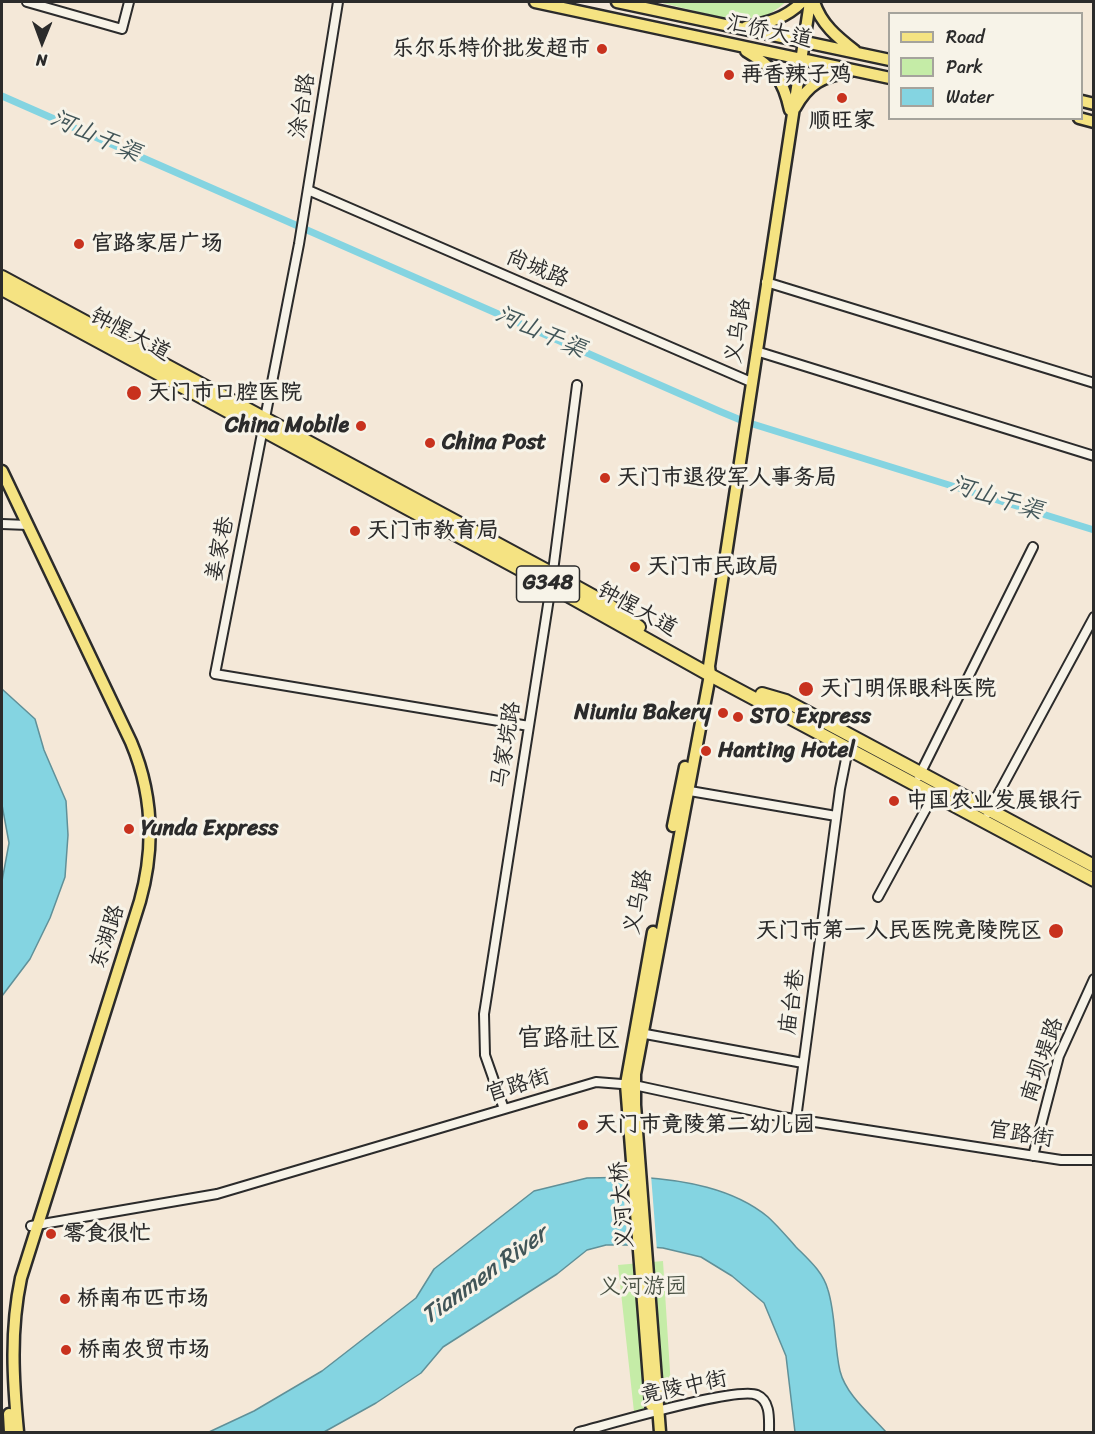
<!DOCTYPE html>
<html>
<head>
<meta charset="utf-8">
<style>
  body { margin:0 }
  #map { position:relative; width:1095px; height:1434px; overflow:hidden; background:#f4e8d8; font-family:Sriracha,sans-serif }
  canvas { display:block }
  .frame { position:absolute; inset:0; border:3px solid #2b2b2b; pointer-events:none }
  .legend { position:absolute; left:888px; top:12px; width:195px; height:108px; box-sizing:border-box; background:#f7f3e8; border:2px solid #a5a39c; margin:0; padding:8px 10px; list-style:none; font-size:18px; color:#2b2b2b }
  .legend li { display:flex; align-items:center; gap:12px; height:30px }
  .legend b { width:30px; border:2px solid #a5a39c }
  .north { position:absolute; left:12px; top:12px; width:60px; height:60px; -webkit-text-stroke:4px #f7f3e8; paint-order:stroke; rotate:181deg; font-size:16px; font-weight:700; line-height:24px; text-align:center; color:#2b2b2b }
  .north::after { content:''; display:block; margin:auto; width:21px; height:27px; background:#2b2b2b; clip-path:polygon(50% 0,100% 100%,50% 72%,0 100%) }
</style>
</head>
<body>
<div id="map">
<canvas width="1095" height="1434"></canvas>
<div class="frame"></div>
<ul class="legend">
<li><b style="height:8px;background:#f5e382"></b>Road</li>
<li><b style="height:16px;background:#c5eca7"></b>Park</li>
<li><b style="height:16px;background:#84d4e1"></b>Water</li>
</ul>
<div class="north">N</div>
</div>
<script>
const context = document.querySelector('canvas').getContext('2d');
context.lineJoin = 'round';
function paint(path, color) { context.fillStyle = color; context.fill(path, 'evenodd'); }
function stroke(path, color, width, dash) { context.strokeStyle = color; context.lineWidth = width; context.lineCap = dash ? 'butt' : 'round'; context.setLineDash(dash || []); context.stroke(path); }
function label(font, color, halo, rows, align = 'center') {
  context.font = font + ' Sriracha,"LXGW WenKai TC",sans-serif'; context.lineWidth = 6; context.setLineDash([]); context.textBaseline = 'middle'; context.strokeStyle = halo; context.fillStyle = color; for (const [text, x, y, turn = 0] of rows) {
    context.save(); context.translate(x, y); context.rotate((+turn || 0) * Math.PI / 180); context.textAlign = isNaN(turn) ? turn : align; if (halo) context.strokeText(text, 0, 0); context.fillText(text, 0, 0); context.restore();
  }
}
const green = new Path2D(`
  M658,2H786C777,9 769,16 757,18C734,24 683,7 658,2Z
  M663,1261L672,1403L634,1412L618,1265Z`);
const water = new Path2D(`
  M2,689L35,719L44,750L66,801L68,835L65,877L50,918L30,959L2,996V881L9,843L2,805Z
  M639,1177C683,1180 733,1188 768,1217C778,1226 787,1237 796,1247C809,1260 823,1272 828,1290C836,1316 834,1345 840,1371C846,1395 871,1415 886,1432H795L786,1356L764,1303L732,1276L701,1257L663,1248L626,1245H606L587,1250L557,1274L443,1347L421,1373L376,1403L324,1432H209L254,1411L322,1371L416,1298L434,1269L534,1191L587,1178Z`);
const pier = new Path2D(`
  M622,1175H651L657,1251L628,1248Z`);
const canal = new Path2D(`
  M2,96L719,411L743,421L1094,530`);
const minor = new Path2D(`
  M27,2L122,29L129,2
  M338,2L299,244L215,674L529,726
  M308,190L751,382
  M766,282L1094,383
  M756,351L1094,456
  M2,524L28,525
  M919,776L1033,547
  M684,790L836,816
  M988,813L1094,617
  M878,897L934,794
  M640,1033L803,1063
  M504,1109L485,1055L484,1014L552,579L577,385
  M796,1119L840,789L846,759L851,749
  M1033,1156L1059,1056L1094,979
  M31,1226L217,1194L596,1082L634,1085L782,1117L1061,1160H1094
  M579,1432C607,1425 737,1386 757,1395C771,1401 769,1420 769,1432`);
const major = new Path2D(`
  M535,2L890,78
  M617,2L890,60
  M814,2C821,24 837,37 855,51
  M746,27C768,23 786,18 802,2
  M746,51C773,67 783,78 790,110
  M1082,101L1094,104
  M795,108C808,84 823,76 849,72
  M1079,118L1094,122
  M2,471L131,742C153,794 155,847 140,901L21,1278C10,1330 13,1380 18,1432
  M673,826L685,767
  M651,1405L626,1084L653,932
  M9,1414L10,1432
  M660,1432L635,1105V1074L710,675L709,666L810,2`);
const highway = new Path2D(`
  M2,277L553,574L609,605L639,627
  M2,289L551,586L710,675L1094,880
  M762,694L786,701L1094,866`);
const markers = [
  [602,49,6,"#c8321e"],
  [729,75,6,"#c8321e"],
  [842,98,6,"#c8321e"],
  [79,244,6,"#c8321e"],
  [134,393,8,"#c8321e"],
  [361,426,6,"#c8321e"],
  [430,443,6,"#c8321e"],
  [605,478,6,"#c8321e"],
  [355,531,6,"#c8321e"],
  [635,567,6,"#c8321e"],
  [806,689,8,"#c8321e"],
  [723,713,6,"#c8321e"],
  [738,717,6,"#c8321e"],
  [706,751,6,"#c8321e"],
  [894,801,6,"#c8321e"],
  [129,829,6,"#c8321e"],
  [1056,931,8,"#c8321e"],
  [583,1125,6,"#c8321e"],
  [51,1234,6,"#c8321e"],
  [65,1299,6,"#c8321e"],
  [66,1350,6,"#c8321e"]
];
const shields = [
  [548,584,63]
];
const shieldNames = [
  ["G348",548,584]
];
const streetNames = [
  ["汇侨大道",769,32,12],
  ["涂台路",303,106,-81],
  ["尚城路",537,269,23],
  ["义乌路",739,331,-82],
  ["钟惺大道",130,335,28],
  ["姜家巷",221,549,-79],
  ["钟惺大道",637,610,29],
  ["马家垸路",507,745,-81],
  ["义乌路",639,902,-79],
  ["东湖路",108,937,-72],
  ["庙台巷",793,1002,-82],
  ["南坝堤路",1043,1060,-71],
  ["官路街",518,1086,-17],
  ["官路街",1021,1135,9],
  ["义河大桥",623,1205,-95],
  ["竟陵中街",684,1388,-12]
];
const poiNames = [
  ["乐尔乐特价批发超市",590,49,"right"],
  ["再香辣子鸡",741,75],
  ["顺旺家",842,121,"center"],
  ["官路家居广场",91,244],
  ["天门市口腔医院",148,393],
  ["China Mobile",349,426,"right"],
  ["China Post",442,443],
  ["天门市退役军人事务局",617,478],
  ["天门市教育局",367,531],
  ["天门市民政局",647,567],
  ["天门明保眼科医院",820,689],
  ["Niuniu Bakery",711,713,"right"],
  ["STO Express",750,717],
  ["Hanting Hotel",718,751],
  ["中国农业发展银行",906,801],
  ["Yunda Express",141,829],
  ["天门市第一人民医院竟陵院区",1042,931,"right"],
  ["天门市竟陵第二幼儿园",595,1125],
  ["零食很忙",63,1234],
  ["桥南布匹市场",77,1299],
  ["桥南农贸市场",78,1350]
];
const parkNames = [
  ["义河游园",643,1287]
];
const waterNames = [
  ["河山干渠",95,137,24],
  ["河山干渠",540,333,24],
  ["河山干渠",996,499,18],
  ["Tianmen River",485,1276,-36]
];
const quarterNames = [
  ["官路社区",569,1039]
];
paint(green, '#c5eca7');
paint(water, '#84d4e1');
stroke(water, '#609098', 1.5);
paint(pier, '#f4e8d8');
stroke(canal, '#84d4e1', 7);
stroke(minor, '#2b2b2b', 12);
stroke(major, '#2b2b2b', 15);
stroke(highway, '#2b2b2b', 16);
stroke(minor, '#f7f3e8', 8);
stroke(major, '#f5e382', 10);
stroke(highway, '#f5e382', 12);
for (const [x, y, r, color] of markers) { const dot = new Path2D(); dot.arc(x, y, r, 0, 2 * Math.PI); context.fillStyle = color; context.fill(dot); stroke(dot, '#f7f3e8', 2); }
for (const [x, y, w] of shields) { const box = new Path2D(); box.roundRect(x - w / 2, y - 18, w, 36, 4.5); context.fillStyle = '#f7f3e8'; context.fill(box); stroke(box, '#2b2b2b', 1.5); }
label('bold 21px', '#2b2b2b', null, shieldNames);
label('22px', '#2b2b2b', '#f7f3e8', streetNames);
label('bold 22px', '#2b2b2b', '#f7f3e8', poiNames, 'left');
label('22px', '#4a5244', '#f7f3e8', parkNames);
label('italic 24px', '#415558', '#f7f3e8', waterNames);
label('26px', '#2b2b2b', '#f7f3e8', quarterNames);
</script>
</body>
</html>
